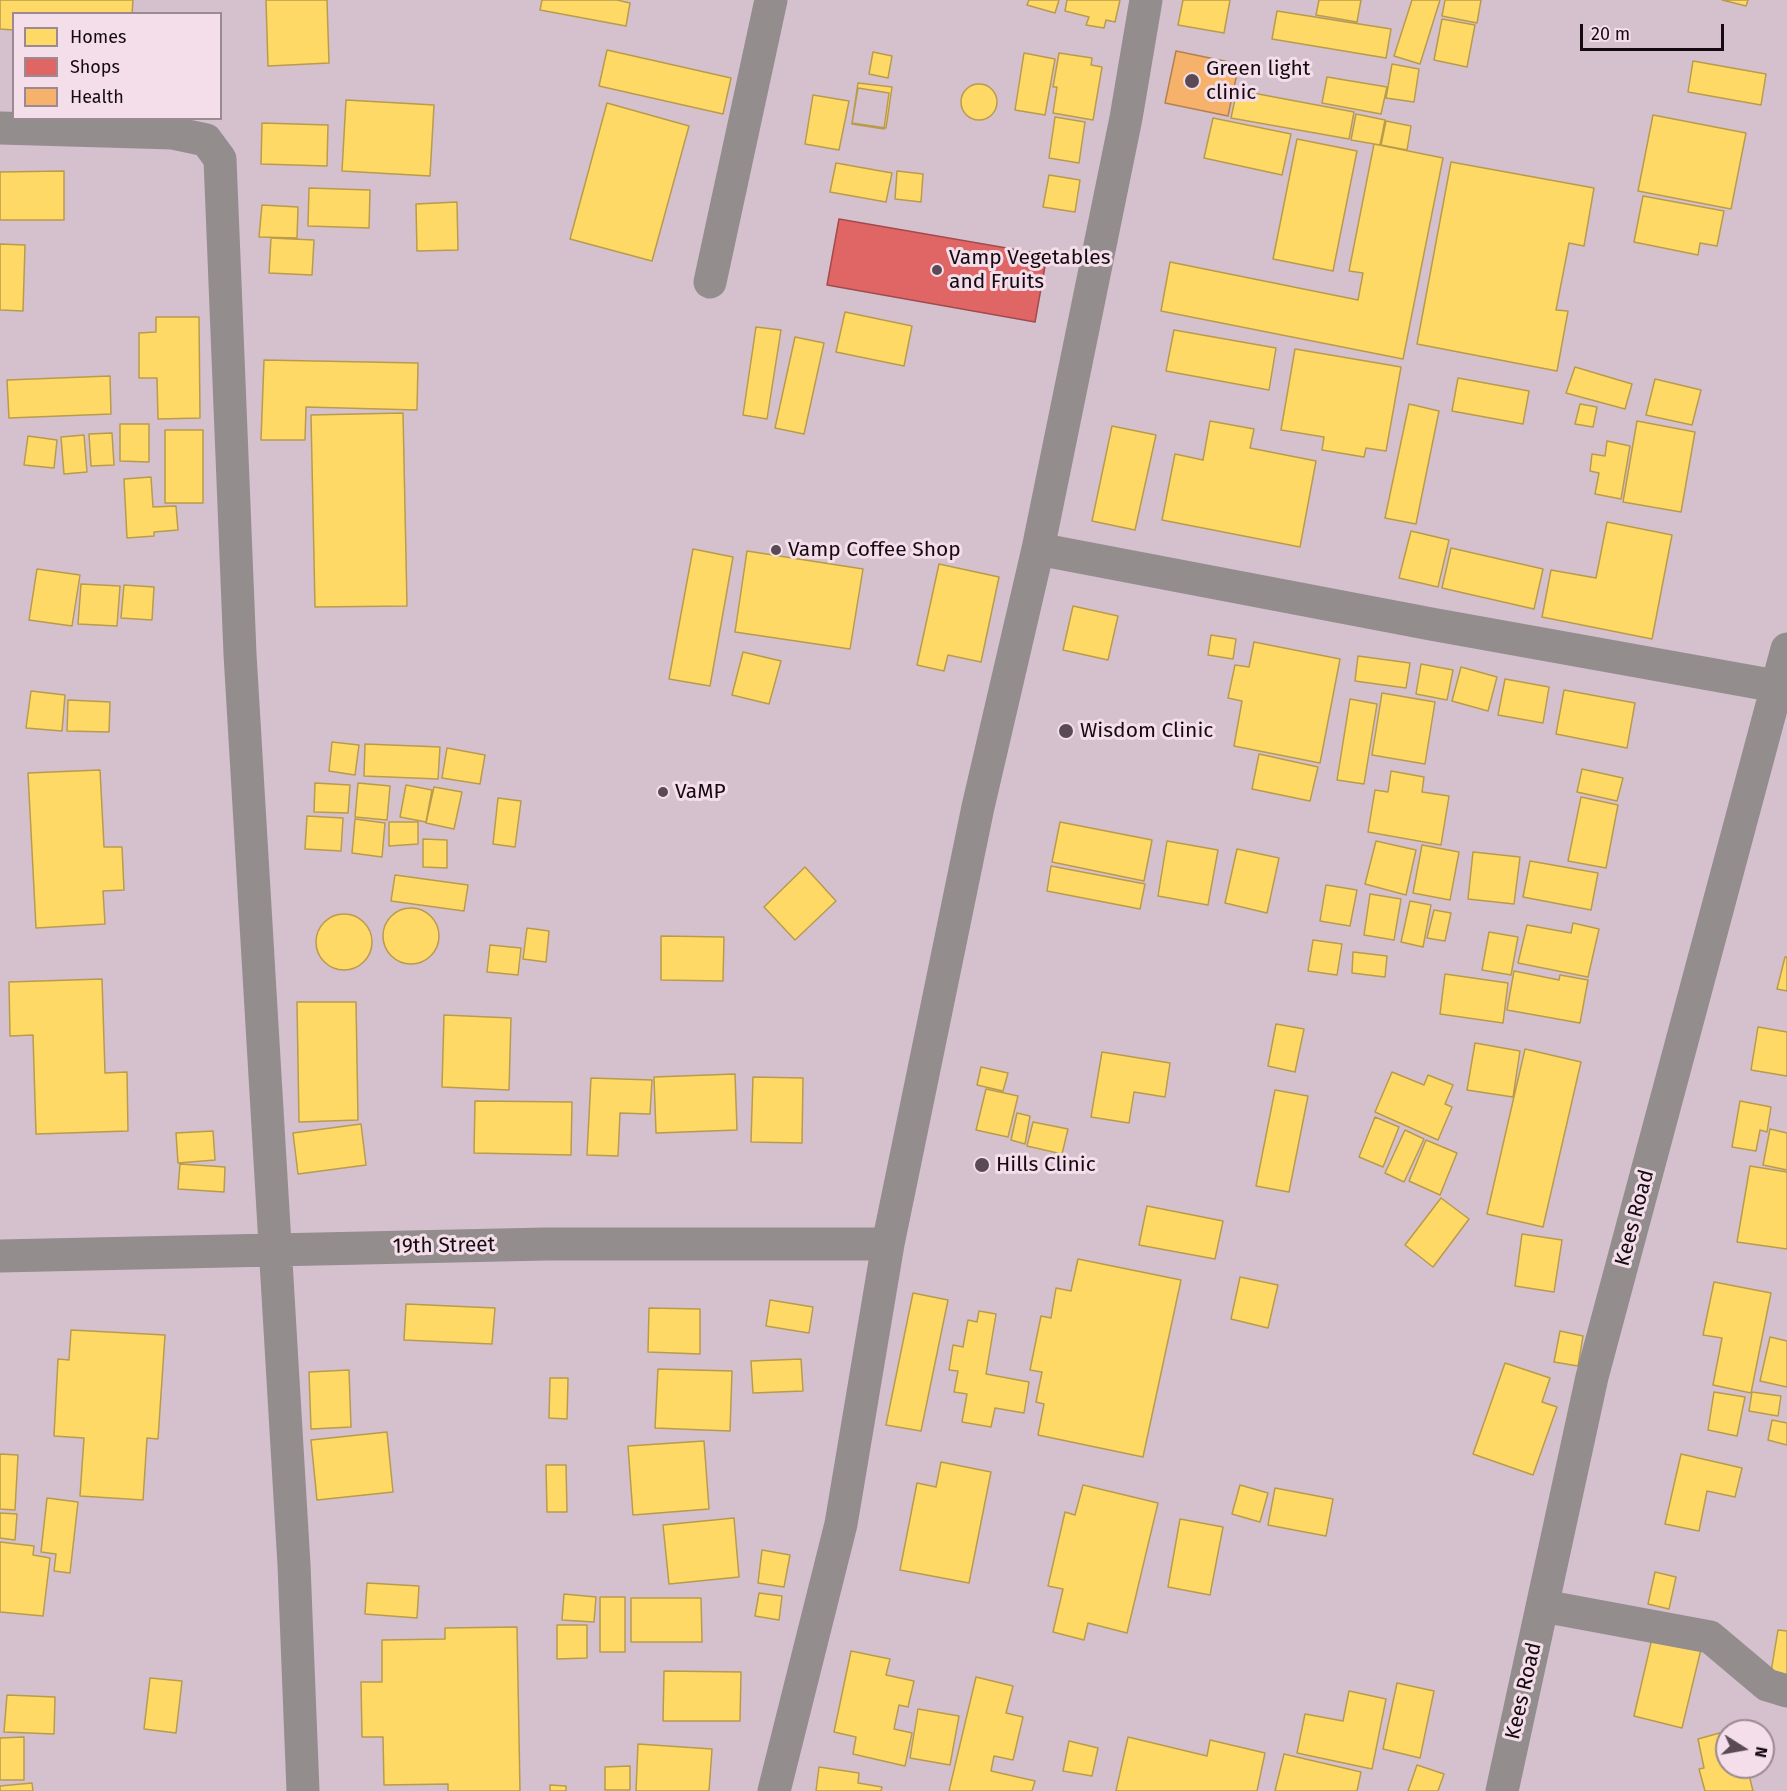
<!DOCTYPE html>
<html>
<head>
<meta charset="utf-8">
<style>
  body { margin:0 }
  #map { position:relative; width:1787px; height:1791px; overflow:hidden; background:#d5c0cd; font-family:"Fira Sans",sans-serif }
  canvas { display:block }
  .legend { position:absolute; left:12px; top:12px; width:210px; height:108px; box-sizing:border-box; background:#f3deea; border:2px solid #9b8993; margin:0; padding:8px 10px; list-style:none; font-size:18px; color:#160a11 }
  .legend li { display:flex; align-items:center; gap:12px; height:30px }
  .legend b { width:30px; border:2px solid #9b8993 }
  .north { position:absolute; left:1715px; top:1719px; width:60px; height:60px; box-sizing:border-box; background:#f3deea; border:2px solid #9b8993; border-radius:50%; rotate:101deg; font-size:16px; font-weight:700; line-height:24px; text-align:center; color:#160a11 }
  .north::after { content:''; display:block; margin:auto; width:21px; height:27px; background:#594a53; clip-path:polygon(50% 0,100% 100%,50% 72%,0 100%) }
  .scale { position:absolute; left:1580px; top:24px; width:144px; height:27px; box-sizing:border-box; border:3px solid #160a11; border-top:0; padding-left:8px; font-size:18px; line-height:21px; white-space:nowrap; color:#160a11; -webkit-text-stroke:4px #f3deea; paint-order:stroke }
</style>
</head>
<body>
<div id="map">
<canvas width="1787" height="1791"></canvas>
<ul class="legend">
<li><b style="height:16px;background:#ffd966"></b>Homes</li>
<li><b style="height:16px;background:#e06666"></b>Shops</li>
<li><b style="height:16px;background:#f6b26b"></b>Health</li>
</ul>
<div class="north">N</div>
<div class="scale">20 m</div>
</div>
<script>
const context = document.querySelector('canvas').getContext('2d');
context.lineJoin = 'round';
function paint(path, color) { context.fillStyle = color; context.fill(path, 'evenodd'); }
function stroke(path, color, width, dash) { context.strokeStyle = color; context.lineWidth = width; context.lineCap = dash ? 'butt' : 'round'; context.setLineDash(dash || []); context.stroke(path); }
function label(font, color, halo, rows, align = 'center') {
  context.font = font + ' "Fira Sans",sans-serif'; context.lineWidth = 6; context.setLineDash([]); context.textBaseline = 'middle'; context.strokeStyle = halo; context.fillStyle = color; for (const [text, x, y, turn = 0] of rows) {
    context.save(); context.translate(x, y); context.rotate((+turn || 0) * Math.PI / 180); context.textAlign = isNaN(turn) ? turn : align; if (halo) context.strokeText(text, 0, 0); context.fillText(text, 0, 0); context.restore();
  }
}
const homes = new Path2D(`
  M0,0H133L132,14H14V30L0,29Z
  M266,0H327L329,63L268,66Z
  M542,0H617L630,3L626,26L540,10Z
  M1029,0H1059L1055,13L1027,5Z
  M1067,0H1120L1115,22L1106,20L1104,28L1086,25L1089,17L1065,11Z
  M1183,0H1230L1224,33L1178,25Z
  M1319,0H1361L1357,22L1316,15Z
  M1412,0H1440L1420,64L1394,56Z
  M1445,0H1481L1477,23L1442,16Z
  M1722,0H1748L1746,6Z
  M1277,11L1391,29L1386,58L1272,39Z
  M1442,19L1475,25L1467,67L1434,60Z
  M607,50L731,78L723,114L599,86Z
  M873,52L892,56L888,78L869,74Z
  M1024,53L1055,59L1045,115L1015,110Z
  M1059,53L1092,58L1091,65L1102,67L1093,120L1053,113L1057,87H1053Z
  M1693,61L1766,74L1761,105L1688,92Z
  M1392,64L1419,69L1414,102L1386,98Z
  M1327,77L1387,87L1381,114L1322,103Z
  M858,83L892,87L886,128L852,123Z
  M961 102a18 18 0 1 1 36 0a18 18 0 1 1-36 0Z
  M858,88L889,93L884,129L852,124Z
  M1237,90L1354,112L1349,139L1231,118Z
  M813,95L849,101L839,150L805,144Z
  M346,100L434,105L430,176L342,171Z
  M607,103L689,126L652,261L570,239Z
  M1356,114L1385,120L1380,145L1351,140Z
  M1653,115L1746,133L1731,209L1638,191Z
  M1055,117L1085,122L1079,163L1049,158Z
  M1213,118L1291,134L1282,175L1204,158Z
  M1386,121L1411,126L1407,150L1381,145Z
  M262,123L328,125L327,166L261,164Z
  M1297,139L1357,151L1333,271L1273,259Z
  M1374,144L1443,158L1403,359L1161,311L1170,262L1358,300L1363,273L1349,271Z
  M1451,162L1594,188L1584,246L1569,243L1556,310L1568,311L1557,371L1417,344Z
  M836,163L892,173L886,202L830,192Z
  M64,171V220H0V172Z
  M897,171L923,174L921,202L895,199Z
  M1049,175L1080,180L1075,212L1043,207Z
  M309,188L370,190L369,228L308,226Z
  M1643,196L1724,211L1717,246L1700,243L1698,255L1634,242Z
  M457,202L458,250L417,251L416,204Z
  M262,205L298,207L297,238L259,237Z
  M271,238L314,240L312,275L269,273Z
  M0,244L25,245L23,311L0,310Z
  M845,312L912,326L904,366L836,352Z
  M156,317H199L200,418L158,419L157,378H139V333L156,332Z
  M756,327L781,330L767,419L743,415Z
  M1174,330L1276,348L1269,390L1166,371Z
  M795,337L824,343L804,434L775,428Z
  M1295,349L1401,367L1386,451L1366,448L1364,457L1322,450L1324,437L1281,430Z
  M264,360L418,363L417,410L306,407L305,440H261Z
  M1575,367L1632,384L1625,409L1566,393Z
  M110,376L111,414L9,418L7,380Z
  M1458,378L1529,391L1523,424L1452,411Z
  M1655,379L1701,390L1692,425L1646,415Z
  M1409,404L1439,411L1416,524L1385,518Z
  M1580,404L1597,407L1593,427L1575,424Z
  M403,413L407,606L315,607L311,415Z
  M1210,421L1254,429L1250,448L1316,461L1300,547L1162,520L1175,454L1203,460Z
  M1637,421L1695,432L1681,512L1623,502Z
  M120,424H149V462L120,461Z
  M1112,426L1156,435L1135,530L1092,521Z
  M165,430H203V503H165Z
  M112,433L114,465L91,466L89,434Z
  M84,435L87,472L64,474L61,437Z
  M28,436L57,440L54,468L24,465Z
  M1607,441L1630,446L1621,499L1595,494L1599,473L1590,471L1592,454L1605,456Z
  M151,477L153,507L176,506L178,530L154,532V536L127,538L124,479Z
  M1607,522L1672,535L1652,639L1542,617L1551,570L1596,578Z
  M1411,531L1449,540L1438,587L1399,578Z
  M1451,548L1543,569L1534,609L1442,588Z
  M693,549L733,557L710,686L669,679Z
  M747,551L863,569L850,649L735,632Z
  M939,564L999,577L981,662L948,655L944,671L917,665Z
  M37,569L80,575L72,626L29,620Z
  M81,584L120,586L117,626L78,624Z
  M124,585L154,587L152,620L121,618Z
  M1073,606L1118,616L1108,660L1063,650Z
  M1211,635L1236,639L1233,659L1208,655Z
  M1254,642L1340,659L1320,763L1234,746L1242,701L1228,698L1235,665L1249,667Z
  M743,652L781,661L769,704L732,695Z
  M1358,656L1410,663L1406,688L1355,681Z
  M1421,664L1453,670L1447,700L1416,694Z
  M1461,667L1497,677L1488,711L1452,701Z
  M1505,679L1549,687L1543,723L1498,715Z
  M1564,690L1635,703L1627,748L1556,734Z
  M31,691L65,695L62,731L26,728Z
  M1382,693L1435,702L1425,764L1372,755Z
  M1350,699L1377,704L1364,784L1337,780Z
  M68,700L110,702L109,732L67,731Z
  M332,742L359,745L355,775L329,771Z
  M365,744L440,747L438,779L364,776Z
  M447,748L485,755L480,784L442,778Z
  M1259,754L1318,767L1310,801L1252,789Z
  M1582,769L1623,778L1617,801L1577,792Z
  M100,770L104,847H122L124,890L103,891L105,924L36,928L28,773Z
  M1391,771L1424,777L1422,792L1449,796L1441,845L1368,832L1375,790L1388,792Z
  M315,783L350,785L348,813L314,812Z
  M358,783L390,786L387,820L355,817Z
  M406,785L432,790L426,822L400,817Z
  M434,787L462,792L454,829L426,823Z
  M1581,797L1618,805L1606,868L1568,861Z
  M498,798L521,801L515,847L493,844Z
  M307,816L343,818L341,851L305,849Z
  M355,819L385,823L382,857L352,853Z
  M389,822H418V844L389,846Z
  M1060,822L1152,840L1144,881L1052,862Z
  M423,839L447,840V868L423,867Z
  M1167,841L1218,850L1208,905L1158,896Z
  M1376,841L1416,850L1406,895L1365,884Z
  M1422,845L1459,852L1450,900L1413,893Z
  M1237,849L1279,858L1267,913L1225,903Z
  M1473,852L1520,857L1514,904L1468,899Z
  M1530,861L1598,873L1591,910L1523,897Z
  M1051,866L1145,884L1140,909L1047,891Z
  M805,867L836,901L795,940L764,907Z
  M395,875L468,885L464,911L391,901Z
  M1326,885L1357,890L1350,926L1320,921Z
  M1370,894L1401,899L1394,940L1364,935Z
  M1410,901L1431,905L1423,947L1401,942Z
  M383 936a28 28 0 1 1 56 0a28 28 0 1 1-56 0Z
  M1434,910L1451,913L1445,941L1427,938Z
  M316 942a28 28 0 1 1 56 0a28 28 0 1 1-56 0Z
  M1573,923L1599,929L1588,977L1518,963L1527,925L1571,933Z
  M527,928L549,931L546,962L523,959Z
  M1489,932L1518,937L1511,975L1482,970Z
  M661,936L724,937L723,981L661,980Z
  M1313,940L1342,944L1337,975L1308,971Z
  M490,945L521,948L518,975L487,972Z
  M1353,952L1387,956L1385,977L1352,973Z
  M1785,957H1787V991L1777,989Z
  M1514,971L1559,980L1560,975L1588,980L1580,1023L1507,1010Z
  M1445,974L1508,983L1503,1023L1440,1014Z
  M102,979L105,1073L127,1072L128,1131L36,1134L33,1035L10,1036L9,982Z
  M297,1002H356L358,1120L299,1122Z
  M444,1015L511,1018L509,1090L442,1087Z
  M1276,1024L1304,1029L1295,1072L1268,1066Z
  M1758,1027L1787,1032V1076L1751,1070Z
  M1475,1043L1520,1051L1513,1097L1467,1090Z
  M1525,1049L1581,1062L1543,1227L1487,1214Z
  M1102,1052L1170,1063L1165,1097L1134,1092L1129,1123L1091,1117Z
  M981,1067L1008,1073L1003,1091L977,1085Z
  M1392,1072L1424,1085L1428,1075L1453,1085L1445,1104L1452,1107L1438,1140L1375,1112Z
  M735,1074L737,1130L656,1133L654,1077Z
  M753,1077L803,1078L802,1143L751,1142Z
  M591,1078L652,1080L650,1114L620,1113L618,1156L587,1155Z
  M986,1089L1018,1096L1008,1137L976,1130Z
  M1275,1090L1308,1096L1289,1192L1256,1186Z
  M475,1101L572,1102L571,1155L474,1153Z
  M1740,1101L1771,1107L1767,1132L1760,1130L1756,1151L1732,1147Z
  M1017,1113L1030,1116L1025,1144L1011,1140Z
  M1375,1117L1399,1127L1383,1167L1359,1157Z
  M1033,1122L1068,1129L1062,1154L1027,1146Z
  M361,1124L366,1165L298,1174L293,1133Z
  M1770,1129L1787,1133V1170L1763,1165Z
  M1405,1130L1424,1139L1404,1182L1385,1173Z
  M213,1131L215,1160L178,1163L176,1133Z
  M1426,1140L1457,1153L1440,1195L1409,1181Z
  M180,1164L225,1167L224,1192L178,1189Z
  M1750,1166L1787,1172V1249L1737,1242Z
  M1441,1198L1469,1219L1433,1267L1405,1245Z
  M1147,1206L1223,1221L1215,1259L1139,1245Z
  M1522,1234L1562,1240L1554,1292L1515,1286Z
  M1078,1259L1181,1280L1143,1457L1038,1435L1044,1404L1036,1402L1042,1372L1030,1370L1041,1316L1051,1318L1056,1288L1071,1291Z
  M1240,1277L1278,1285L1268,1328L1231,1319Z
  M1714,1282L1771,1293L1751,1393L1713,1385L1722,1338L1703,1335Z
  M913,1293L948,1300L921,1431L886,1425Z
  M770,1300L813,1307L809,1333L766,1326Z
  M406,1304L495,1308L492,1344L404,1340Z
  M649,1308L700,1309V1354L648,1352Z
  M979,1311L996,1314L986,1374L1029,1382L1024,1413L995,1408L991,1427L962,1422L967,1394L954,1392L958,1371L949,1370L953,1345L963,1347L968,1320L977,1322Z
  M71,1330L165,1335L158,1439L147,1438L143,1500L80,1496L84,1438L54,1436L58,1359L69,1360Z
  M1560,1331L1583,1336L1578,1366L1554,1362Z
  M1770,1337L1787,1341V1387L1760,1381Z
  M801,1359L803,1391L753,1393L751,1361Z
  M1505,1363L1550,1378L1542,1402L1557,1407L1533,1475L1473,1454Z
  M658,1369L732,1371L730,1431L655,1428Z
  M349,1370L351,1427L311,1429L309,1372Z
  M550,1378H568L567,1419L549,1418Z
  M1714,1392L1745,1397L1737,1436L1708,1430Z
  M1752,1392L1781,1396L1778,1416L1749,1411Z
  M1772,1420L1787,1423V1445L1768,1440Z
  M387,1432L393,1492L317,1500L311,1440Z
  M704,1441L709,1509L633,1515L628,1446Z
  M0,1454L18,1455L15,1510L0,1509Z
  M1681,1454L1742,1468L1735,1497L1707,1491L1699,1531L1665,1524Z
  M941,1462L991,1472L969,1583L900,1570L917,1483L936,1487Z
  M546,1465H566L567,1512H547Z
  M1083,1485L1158,1503L1127,1633L1088,1623L1084,1640L1053,1632L1063,1589L1048,1586L1065,1512L1075,1515Z
  M1240,1485L1268,1493L1260,1522L1232,1514Z
  M1275,1488L1333,1499L1326,1536L1268,1525Z
  M47,1498L78,1502L70,1573L54,1571L56,1554L41,1552Z
  M0,1513L17,1514L15,1540L0,1538Z
  M734,1518L739,1577L669,1584L663,1525Z
  M1180,1519L1223,1527L1210,1595L1168,1587Z
  M0,1542L34,1546L33,1555L50,1558L43,1616L0,1612Z
  M762,1550L790,1555L784,1587L758,1583Z
  M1655,1572L1676,1577L1669,1609L1648,1604Z
  M367,1583L419,1586L417,1618L365,1614Z
  M759,1593L782,1596L779,1620L755,1616Z
  M564,1594L596,1597L594,1622L562,1620Z
  M600,1597H625V1652H600Z
  M631,1598H701L702,1642H631Z
  M557,1625H587V1658L557,1659Z
  M517,1627L520,1791H448V1784L384,1785L383,1737H362L361,1682H382V1640L445,1639V1628Z
  M1778,1630L1787,1631V1681L1770,1678Z
  M1653,1634L1702,1645L1682,1728L1634,1716Z
  M851,1651L890,1659L886,1675L914,1681L908,1707L899,1705L894,1729L912,1733L905,1766L853,1754L856,1737L834,1732Z
  M664,1671L741,1672L740,1721H663Z
  M976,1677L1013,1686L1006,1713L1023,1717L1013,1760L994,1756L991,1771L1035,1781L1032,1791H949Z
  M150,1678L182,1681L176,1733L144,1729Z
  M1397,1683L1434,1691L1420,1758L1383,1749Z
  M1349,1691L1386,1699L1372,1769L1297,1753L1305,1714L1343,1721Z
  M7,1695L55,1697L54,1734L4,1732Z
  M918,1709L959,1716L950,1765L910,1758Z
  M1727,1731V1767H1747L1753,1791H1705L1699,1769L1704,1768L1698,1739Z
  M24,1737V1780H0V1738Z
  M1128,1737L1207,1756L1210,1740L1265,1753L1257,1791H1116Z
  M1069,1741L1098,1748L1092,1776L1063,1771Z
  M638,1744L712,1749L709,1791H636Z
  M1284,1754L1361,1772L1357,1791H1275Z
  M1417,1765L1444,1774L1438,1791H1408Z
  M630,1766V1790H605V1767Z
  M819,1767L859,1773L858,1783L882,1787L881,1791H816Z
  M32,1783L33,1791H0V1786Z
  M550,1785L566,1786V1791H550Z`);
const shops = new Path2D(`
  M839,219L1047,255L1035,322L827,285Z`);
const health = new Path2D(`
  M1176,51L1239,64L1228,116L1165,103Z`);
const street = new Path2D(`
  M0,128L173,133L206,140L220,159L240,654L294,1565L303,1791
  M710,282L771,0
  M1038,549L1431,624L1787,688
  M0,1256L546,1244H888
  M1543,1606L1710,1637L1767,1685L1787,1691
  M774,1791L841,1524L888,1244L978,807L1038,549L1126,118L1146,0
  M1502,1791L1592,1377L1787,649`);
const markers = [
  [1192,81,8,"#594a53"],
  [937,270,6,"#594a53"],
  [776,550,6,"#594a53"],
  [1066,731,8,"#594a53"],
  [663,792,6,"#594a53"],
  [982,1165,8,"#594a53"]
];
const poiNames = [
  ["Green light",1206,69],
  ["clinic",1206,93],
  ["Vamp Vegetables",949,258],
  ["and Fruits",949,282],
  ["Vamp Coffee Shop",788,550],
  ["Wisdom Clinic",1080,731],
  ["VaMP",675,792],
  ["Hills Clinic",996,1165]
];
const streetNames = [
  ["Kees Road",1635,1218,-75],
  ["19th Street",444,1246,-1],
  ["Kees Road",1524,1691,-77]
];
paint(homes, '#ffd966');
stroke(homes, '#b99b4c', 1.5);
paint(shops, '#e06666');
stroke(shops, '#a34a4c', 1.5);
paint(health, '#f6b26b');
stroke(health, '#b38050', 1.5);
stroke(street, '#948d8d', 33);
for (const [x, y, r, color] of markers) { const dot = new Path2D(); dot.arc(x, y, r, 0, 2 * Math.PI); context.fillStyle = color; context.fill(dot); stroke(dot, '#f3deea', 2); }
label('21px', '#160a11', '#f3deea', poiNames, 'left');
label('21px', '#160a11', '#f3deea', streetNames);
</script>
</body>
</html>
